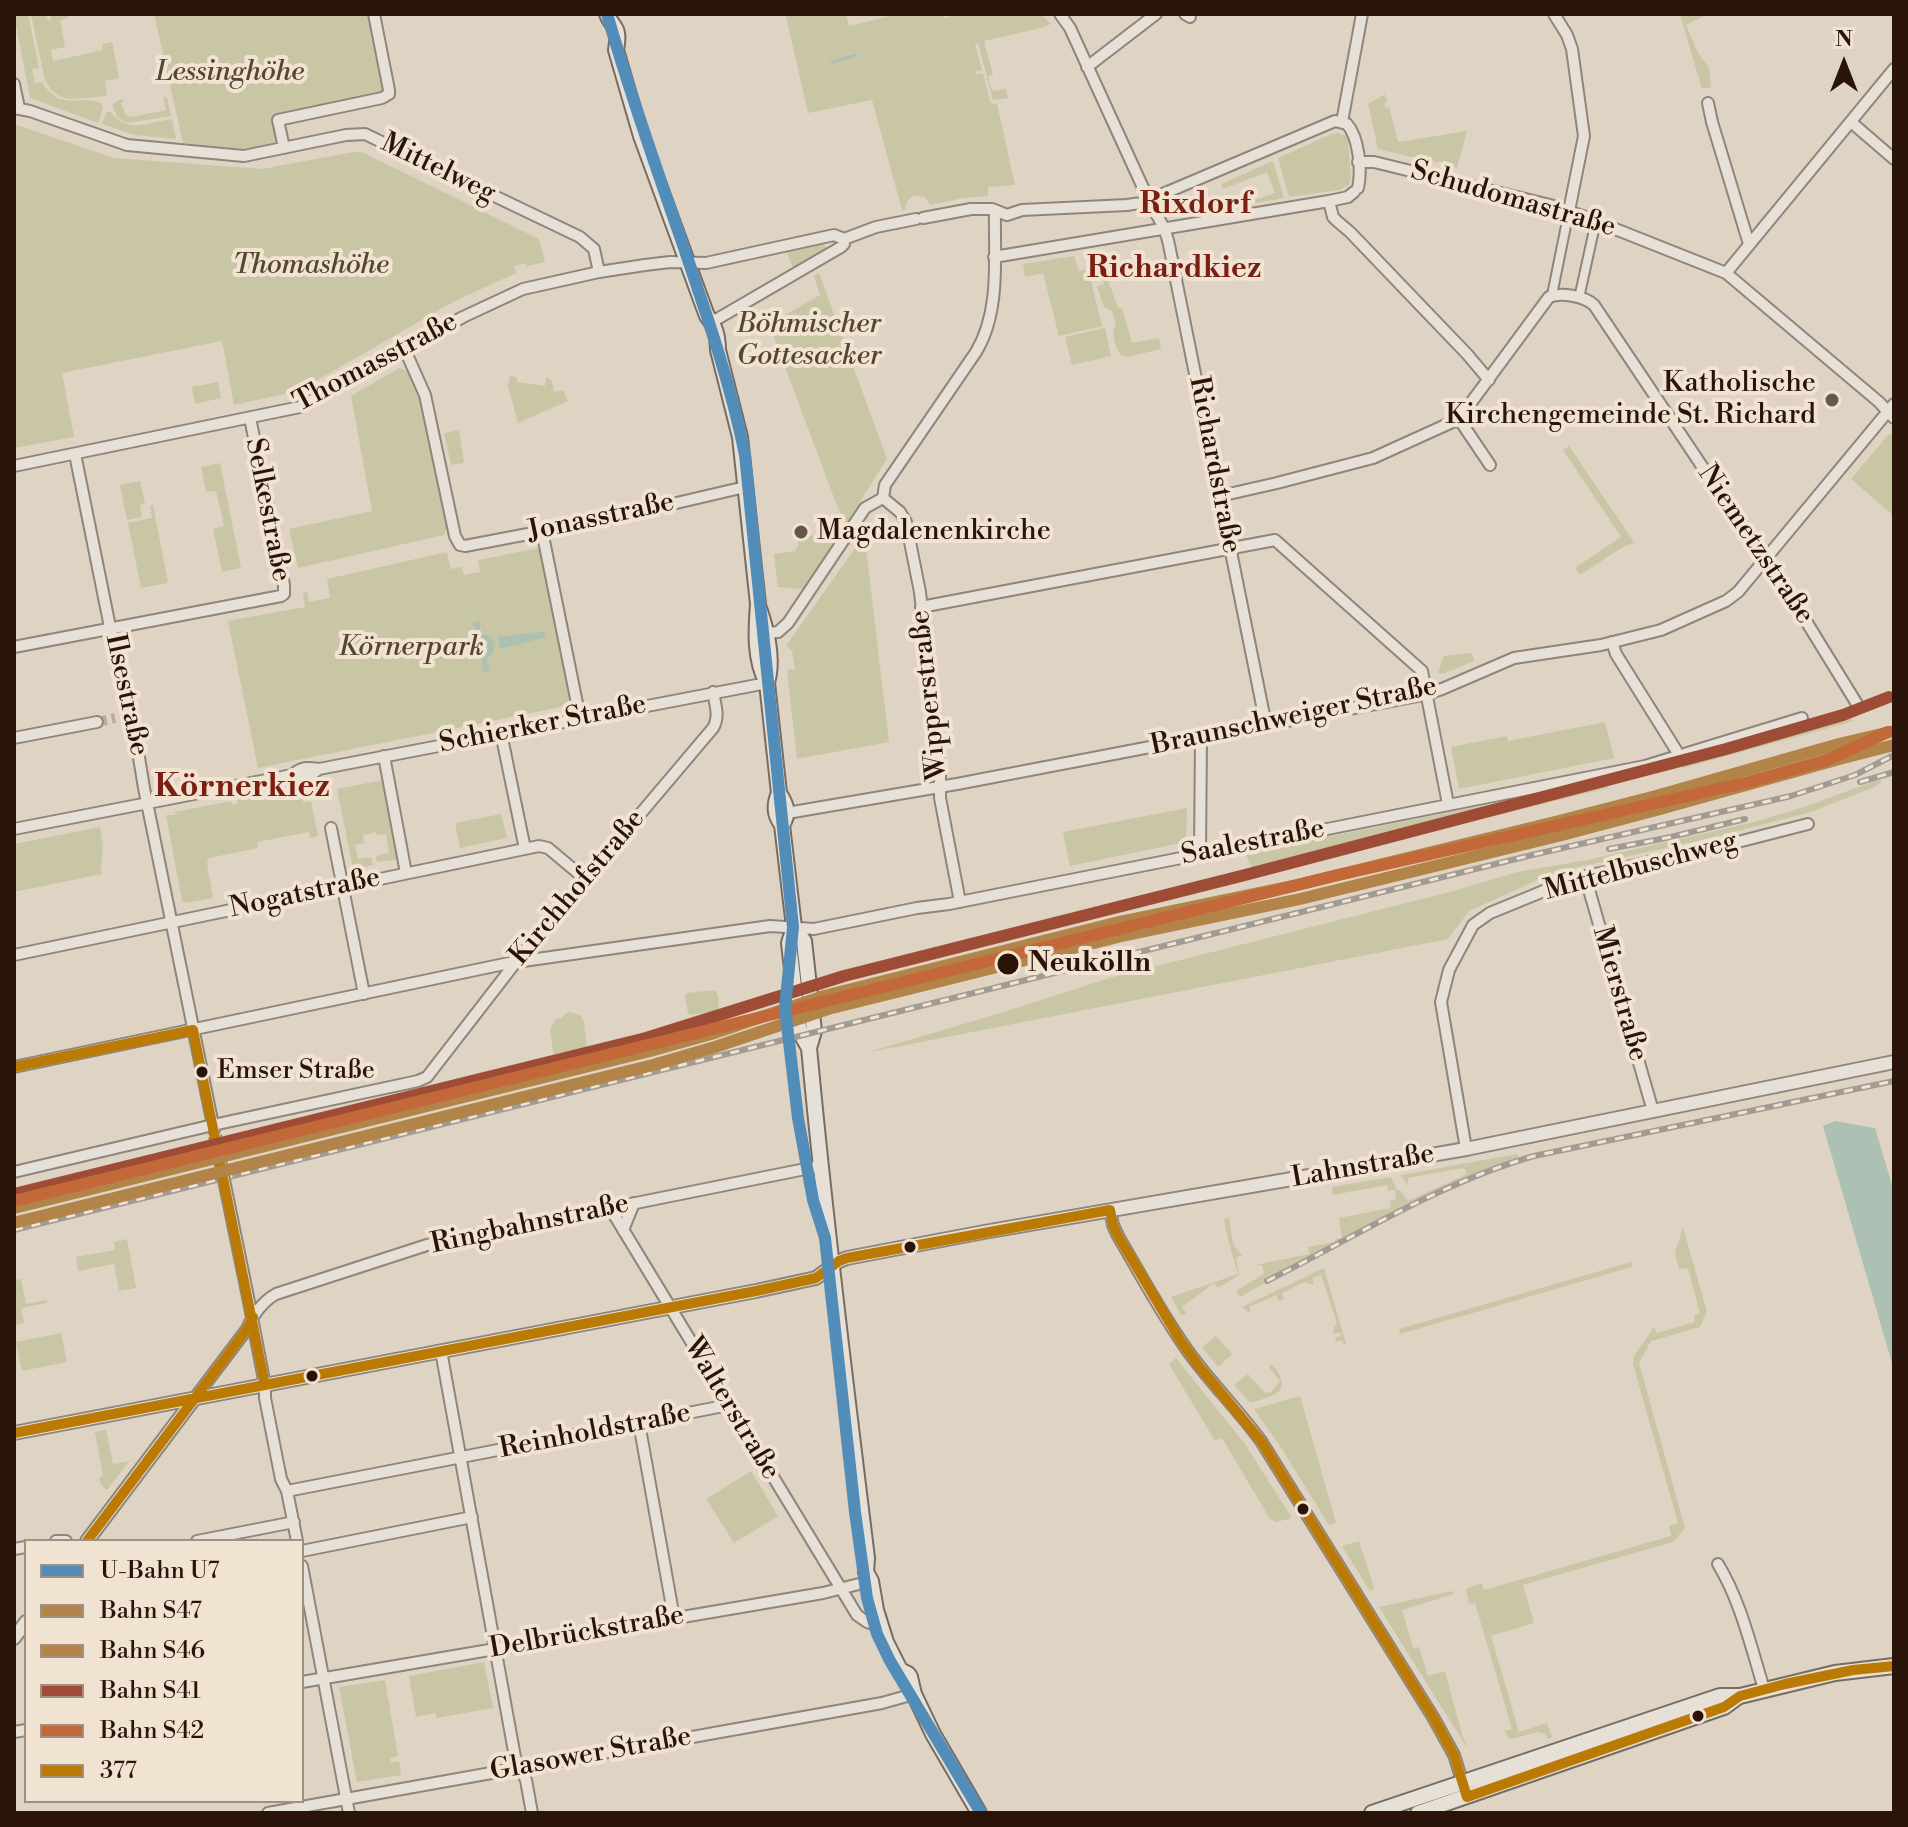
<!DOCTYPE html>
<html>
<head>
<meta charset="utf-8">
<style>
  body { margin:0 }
  #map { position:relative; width:1908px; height:1827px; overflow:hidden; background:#dfd3c3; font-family:"Libre Bodoni",serif }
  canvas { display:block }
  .frame { position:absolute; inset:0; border:16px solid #2a1309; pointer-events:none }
  .legend { position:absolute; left:24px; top:1539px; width:280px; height:264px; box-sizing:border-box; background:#f1e3d1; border:2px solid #a19081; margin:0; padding:10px 14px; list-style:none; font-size:24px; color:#2a1309 }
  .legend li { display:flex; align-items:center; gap:16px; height:40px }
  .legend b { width:40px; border:2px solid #a19081 }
  .north { position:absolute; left:1804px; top:24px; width:80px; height:80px; -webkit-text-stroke:6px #f1e3d1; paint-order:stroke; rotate:0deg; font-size:22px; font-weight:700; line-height:32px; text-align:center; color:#2a1309 }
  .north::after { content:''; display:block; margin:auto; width:28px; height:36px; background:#2a1309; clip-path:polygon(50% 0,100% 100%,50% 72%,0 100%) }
</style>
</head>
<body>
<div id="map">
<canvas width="1908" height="1827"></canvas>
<div class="frame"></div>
<ul class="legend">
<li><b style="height:10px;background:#528dba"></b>U-Bahn U7</li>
<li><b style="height:10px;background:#b3844a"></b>Bahn S47</li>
<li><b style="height:10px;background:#b3844a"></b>Bahn S46</li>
<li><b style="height:10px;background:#9f4c37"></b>Bahn S41</li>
<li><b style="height:10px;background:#c36939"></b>Bahn S42</li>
<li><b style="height:10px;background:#ba7a03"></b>377</li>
</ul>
<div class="north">N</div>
</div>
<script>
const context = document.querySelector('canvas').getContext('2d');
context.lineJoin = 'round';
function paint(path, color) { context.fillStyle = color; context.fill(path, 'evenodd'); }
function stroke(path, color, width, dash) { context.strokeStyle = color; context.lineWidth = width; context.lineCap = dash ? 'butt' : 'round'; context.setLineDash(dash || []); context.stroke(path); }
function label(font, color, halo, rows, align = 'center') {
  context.font = font + ' "Libre Bodoni",serif'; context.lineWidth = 8; context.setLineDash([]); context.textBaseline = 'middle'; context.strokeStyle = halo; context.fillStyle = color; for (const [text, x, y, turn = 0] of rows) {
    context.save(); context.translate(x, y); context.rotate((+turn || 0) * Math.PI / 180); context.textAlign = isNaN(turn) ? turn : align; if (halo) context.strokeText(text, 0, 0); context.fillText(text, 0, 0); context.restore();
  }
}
const green = new Path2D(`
  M14,14H28L39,68L32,69L35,83L42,82C60,112 77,94 101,103L103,108L98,123L30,98Z
  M31,14H46L48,21L51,20L50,14H67L68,18L60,20L65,47L51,50L53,61L103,50L102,44L112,42L119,78L105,81L107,96L70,99L61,97L52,91L45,80Z
  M154,14H367L383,92L272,117L276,139L274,143L246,149L183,143Z
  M796,14H846L849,26L898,14H943L944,18L961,14H1041L1051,24L1041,28L984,41L993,75L988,76L992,91L1006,89L1008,98L993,100L978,43H975L982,70L976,71V74L983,73L990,101L993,104H997L1015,185L988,187V196L964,198L930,205L925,197L913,196L907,201L905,210H902L872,100L808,113L786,16Z
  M1680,14H1708L1686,25L1698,53L1709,68L1711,87L1702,89Z
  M1385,94L1387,102L1384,104L1385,108L1389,107L1398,142L1467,131L1457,168L1441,164L1442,162L1438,161L1437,163L1378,149L1368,104Z
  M163,96L167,98L171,116L127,123L117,117L112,105L117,101L124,99V101L121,103L126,115L132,117L166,110Z
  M110,111C126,134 147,123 172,119L176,139L134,135L102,124L107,112Z
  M14,124L114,158L262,169L354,152H362L539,239L545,262L527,266L526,263L514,266L516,273L453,302L309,385L293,392L234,405L222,341L62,373L74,437L14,448Z
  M1338,133L1346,136L1348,140L1351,177L1349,185L1339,190L1289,197L1278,158L1332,134Z
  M1273,161L1284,198L1256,203L1255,200L1275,193L1267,172L1223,189L1221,184Z
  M822,243L827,248L826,252L794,270L786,251Z
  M1074,256L1079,271L1088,269L1102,326L1059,336L1043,273L1025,277L1023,264Z
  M1102,263L1118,308H1122L1132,343L1159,338L1161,349L1128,357C1115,356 1115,341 1113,331L1116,326L1112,311L1104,307L1097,286L1104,284L1101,274L1094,276L1092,267Z
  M819,273L887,459L846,524L837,506L769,324L820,295L814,276Z
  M1105,328L1111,356L1072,365L1065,337Z
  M399,368L410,372L417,385L422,403L448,525L444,535L298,568L289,529L372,511L351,396Z
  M510,376L517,377V382L545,386L546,377L552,381L554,392L563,390L568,401L518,423L508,386Z
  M218,382L221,398L195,404L192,387Z
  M459,430L464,463L451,465L444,433Z
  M1892,433L1894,435V516L1851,479L1888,435Z
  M1569,446L1634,542L1628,546L1626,545L1580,575L1575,568L1621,537L1563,450Z
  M220,463L241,568L222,572L213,529L224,526L216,491L206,492L201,467Z
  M140,481L145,504L140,505L142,517L127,520L120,485Z
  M153,505L168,583L141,588L128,523L152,518L150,506Z
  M829,532L837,539L802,589L778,587L774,554L796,551V548L798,547V537L828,534Z
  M865,540L889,742L797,759L787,670L795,669L792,651L786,646L860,541L863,543Z
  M539,548L571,705L258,768L228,621L305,607L303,593L307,592L309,602L330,598L327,579L447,552L451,569L462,567L464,575L480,572L478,560Z
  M1472,653L1474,661L1443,674L1438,673L1444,656Z
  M1844,715L1854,721L1683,768L1682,766Z
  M1605,722L1614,758L1459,789L1451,747L1507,736L1508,741Z
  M1880,779L1881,783L1872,788L1811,812L1711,838L1556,872L1469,911L1448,939L865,1053L994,1015L1113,977L1450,892L1517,872L1587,860L1754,822L1807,806Z
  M383,780L398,860L377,862L376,856L389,853L386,834L377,835L376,832L363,835L364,843L355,845L358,859L371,857L373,865L353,869L337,789Z
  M1608,785V788L1423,833L1260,869L1254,874L1246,855L1255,854V851L1497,803Z
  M296,788L297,792L301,791L303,802L311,801L318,836L310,838L309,832L257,842L258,848L209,858L207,863L213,898L185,903L182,901L166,815H175V812L231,801L233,805L237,804V800Z
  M1187,808L1186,842L1070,866L1063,832Z
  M501,814L507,838L460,848L455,823Z
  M100,827L103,846L101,867L102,874L14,892V844Z
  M715,990C719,994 720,1006 717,1011L691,1015L688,1013L685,997L687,993Z
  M570,1012L580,1015L584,1022L587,1049L554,1058L550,1029L556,1019L562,1018L566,1013Z
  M1517,1154L1518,1158C1420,1193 1331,1247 1240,1297L1236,1291L1264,1274L1262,1265H1255L1309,1254L1308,1247L1335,1242V1239L1342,1238L1339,1218L1391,1208L1390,1201L1396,1200L1395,1190L1388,1191L1387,1185L1333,1195L1332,1187L1391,1177L1397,1190H1400L1408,1201L1467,1174L1464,1168L1408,1178V1185L1401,1175Z
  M1229,1218L1233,1244L1242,1256L1236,1257L1239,1275L1218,1288L1214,1283L1182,1307L1186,1313L1182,1316L1171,1297L1238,1274C1233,1256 1227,1238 1224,1219Z
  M1683,1227L1707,1312L1700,1327L1651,1341L1639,1363L1685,1528L1673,1542L1523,1585L1534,1623L1491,1636L1519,1732L1547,1723L1552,1737L1548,1739L1545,1734L1538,1732L1511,1739L1508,1737L1505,1731L1512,1729L1475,1603L1469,1604L1466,1590L1468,1588L1482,1583L1484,1590L1671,1536L1669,1526L1678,1523L1633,1364L1634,1356L1654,1327L1657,1333L1695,1322L1694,1315L1700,1313L1688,1268L1679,1269L1675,1253Z
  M127,1239L136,1288L119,1291L114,1264L78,1271L76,1257L115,1250L114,1242Z
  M1631,1262L1632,1267L1400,1334L1399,1329Z
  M1324,1268L1346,1344L1344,1345L1342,1340L1336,1342L1335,1338L1341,1336L1340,1332L1333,1334L1334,1327L1337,1323L1321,1275L1312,1278L1314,1285L1304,1282L1282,1293L1284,1299L1279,1301L1276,1295L1249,1307L1251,1314L1242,1307Z
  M21,1279L26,1304L47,1300V1303L21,1308L24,1323L14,1325V1280Z
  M61,1333L67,1362L22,1371L16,1342Z
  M1216,1336L1232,1354L1218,1367L1202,1347Z
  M1176,1358L1245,1444L1292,1518L1276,1522L1270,1519L1222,1438L1215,1441L1169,1364Z
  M1272,1364C1295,1392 1274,1396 1250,1403L1234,1385L1248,1374L1265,1393L1271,1392L1280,1381L1269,1367Z
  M1300,1396L1336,1523L1329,1525L1280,1446L1254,1409Z
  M106,1430L113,1464L129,1461L107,1490L101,1485L99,1478L103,1476L95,1432Z
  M751,1471L778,1516L734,1543L706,1499Z
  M1359,1541L1374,1588L1370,1591L1342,1546Z
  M1452,1591L1454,1594L1402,1610L1413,1648L1419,1647L1428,1676L1445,1671L1463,1738L1467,1745L1466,1746L1379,1607Z
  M484,1662L493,1708L437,1718L435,1713L416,1717L409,1676Z
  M385,1680L398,1756L390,1758L391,1763L399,1761L401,1775L357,1782L339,1687Z`);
const water = new Path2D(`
  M480,621V633L491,637L495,645L492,654L486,659L490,671L483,672L482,660L472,656C465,648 468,639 477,634L472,623Z
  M545,631L546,637L500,649L497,637Z
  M1835,1121L1875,1128L1894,1192V1370L1823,1126Z`);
const stream = new Path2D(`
  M832,62L856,55`);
const minorTunnel = new Path2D(`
  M97,722L115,718`);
const pedestrian = new Path2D(`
  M1552,295L1569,211
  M1579,298L1596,221`);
const minor = new Path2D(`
  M1060,14L1070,28L1145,192L1152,196H1158L1335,121L1347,124C1359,138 1362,170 1358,188
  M1185,14L1190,17
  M1554,14L1567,35L1572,49L1584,136L1569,211
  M1087,67L1156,14
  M14,84L19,108
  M1708,103L1712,122L1749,244
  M14,108L30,111L127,145L244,156L346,135L365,134L580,237L594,249L599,272
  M1342,122L1362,14
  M1851,122L1894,159
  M284,148L278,120L382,98L389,94V90L374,14
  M1358,162H1374L1554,206L1580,215L1726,273L1879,402L1894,418
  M1329,201L1333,217L1337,221L1350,232L1419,304L1467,354L1489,380
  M923,218L971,209H992L1007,215L1022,210L1127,205C1134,204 1140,202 1147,205C1157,209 1167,234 1169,245L1266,725
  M994,257L1329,201L1348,197L1354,192
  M1726,273L1894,69
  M712,322L841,247L844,244V239L876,227L916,219
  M405,350L425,395L455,536L460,545L465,546L612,518L745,487
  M1459,419L1490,465
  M75,454L128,716L134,727L144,788L214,1130
  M14,466L300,407L463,317L523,289L599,272L645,265L670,262L706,263L834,235L844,239
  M1220,496L1277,483L1373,458L1459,419L1549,297C1561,292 1584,296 1594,305L1728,505L1774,569L1857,704
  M883,498L900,512L906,522L920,592L940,776V798L960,902
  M883,498L885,485L976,352C1001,311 994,256 995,210
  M542,531L580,718
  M921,607L1275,540L1422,671L1448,804
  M767,633L778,632L788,623L865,508L883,498
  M1612,642L1616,654L1676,750L1679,757
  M14,647L281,596L284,594V585L250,418
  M501,733L525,849
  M14,738L97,722
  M384,756L406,873
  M292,775C302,767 307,767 319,769L767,683
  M787,813L957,784L1427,694L1442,689L1514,658L1601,645L1661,630L1726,601L1738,592L1894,404
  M331,828L364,994
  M14,829L292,775C304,777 309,777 319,769
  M1200,854L1201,737
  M1585,876L1653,1111
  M14,955L539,846L548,848L585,879
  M14,1067L509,963L770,926L814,929L917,908L949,904L1645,766L1802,718
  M1466,1149L1441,1002L1449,970L1473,925L1490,913L1573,879L1730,844L1808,824
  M14,1172L213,1125L418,1081L427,1077L526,949L713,728C720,717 715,704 713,692
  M610,1208L857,1615L867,1622L880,1626
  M1110,1210L1113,1225L1118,1236C1141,1275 1163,1317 1190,1354C1212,1384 1239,1411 1261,1441L1433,1717L1454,1755L1464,1787
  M623,1230L634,1203
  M247,1292L265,1385V1398L281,1479L287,1491L297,1541
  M441,1351L515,1757L526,1780L532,1813
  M194,1399L247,1329C253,1315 262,1302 276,1294L427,1245L820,1166
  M639,1423L674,1618
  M287,1491L729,1405
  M56,1541H66
  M197,1541L294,1522
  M14,1549L26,1547
  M302,1551L472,1517
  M1718,1564C1741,1602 1751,1647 1764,1689
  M302,1566L349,1813
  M302,1682L823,1593L871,1581
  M14,1732L26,1730
  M268,1813L882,1703L914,1694`);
const tertiary = new Path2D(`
  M14,1433L756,1291L816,1278L839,1261L847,1258L984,1232L1466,1149L1894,1062
  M87,1541L194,1399
  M14,1638L26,1622`);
const secondary = new Path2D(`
  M607,14C609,21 612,22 615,28C619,34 617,43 616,50L641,136L707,316C716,326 718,337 718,350L740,437L758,604C756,630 754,659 767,683L779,793C774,805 774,814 782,825L794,927L789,943L798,1022L800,1032L809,1048
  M759,608C767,631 774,659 767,683
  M779,793C786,804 790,813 782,825
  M794,927L804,941L814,1031L809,1048C825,1218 846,1388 867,1558L866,1572L871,1581L876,1610L886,1642L900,1670L908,1674L910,1677L914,1694L933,1734L979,1813
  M1372,1813L1720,1696H1740L1835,1673L1894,1666
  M1418,1813L1724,1707L1739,1696`);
const rail = new Path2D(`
  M1860,782L1894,772
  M1609,849L1671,837L1745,819
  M14,1230L1532,855L1791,796L1855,775L1894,755
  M1267,1281C1355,1237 1439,1183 1534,1156L1894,1081`);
const minorBridge = new Path2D(`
  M215,1136L247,1292`);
const bus1 = new Path2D(`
  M193,1030L265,1385
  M14,1067L193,1030
  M1110,1210L1113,1225L1118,1236L1180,1340L1198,1365L1261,1441L1433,1717L1454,1755L1467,1797L1724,1707L1740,1696L1785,1684L1853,1670L1894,1666
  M14,1433L756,1291L816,1278L839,1261L847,1258L1110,1210
  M87,1541L247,1329L253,1317`);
const rail1 = new Path2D(`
  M14,1208L650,1051L711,1034L824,996L1119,922L1297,885L1559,821L1656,796L1839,744L1894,731`);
const rail2 = new Path2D(`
  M17,1222L653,1065L715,1047L828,1009L1122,936L1300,899L1562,835L1660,809L1843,758L1894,745`);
const rail3 = new Path2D(`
  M14,1194L646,1038L844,976L1245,875L1726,749L1843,715L1889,697`);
const rail4 = new Path2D(`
  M14,1201L1338,875L1749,782L1827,760L1888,732`);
const metro1 = new Path2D(`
  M607,14C629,90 655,165 681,239C705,310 730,381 745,455L793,927L785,1008L798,1118L813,1200L825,1238L855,1512L867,1598L877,1634L890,1661L981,1813`);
const markers = [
  [1832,400,8,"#69564a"],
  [801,532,8,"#69564a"],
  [1008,964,12,"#2a1309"],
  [202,1072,7,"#2a1309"],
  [910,1247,7,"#2a1309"],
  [312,1376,7,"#2a1309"],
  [1303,1509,7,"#2a1309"],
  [1698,1716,7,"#2a1309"]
];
const busNames = [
  ["Emser Straße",217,1072]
];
const parkNames = [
  ["Lessinghöhe",230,73],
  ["Thomashöhe",311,266],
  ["Böhmischer",809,325],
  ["Gottesacker",809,357],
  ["Körnerpark",411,648]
];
const streetNames = [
  ["Mittelweg",438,169,26],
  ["Schudomastraße",1513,200,16],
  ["Thomasstraße",376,363,-28],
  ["Richardstraße",1214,465,79],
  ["Selkestraße",267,510,79],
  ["Jonasstraße",601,518,-12],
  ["Niemetzstraße",1755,545,56],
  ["Ilsestraße",126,695,78],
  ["Wipperstraße",930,695,-96],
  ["Braunschweiger Straße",1294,717,-12],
  ["Schierker Straße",543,725,-11],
  ["Saalestraße",1253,843,-11],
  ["Mittelbuschweg",1641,867,-15],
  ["Kirchhofstraße",578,888,-50],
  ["Nogatstraße",305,894,-12],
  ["Mierstraße",1619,994,74],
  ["Lahnstraße",1363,1167,-10],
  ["Ringbahnstraße",530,1225,-12],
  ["Walterstraße",731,1409,59],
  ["Reinholdstraße",595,1432,-11],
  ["Delbrückstraße",587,1633,-10],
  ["Glasower Straße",591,1755,-10]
];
const poiNames = [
  ["Katholische",1816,384],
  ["Kirchengemeinde St. Richard",1816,416],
  ["Magdalenenkirche",817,532,"left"]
];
const stopNames = [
  ["Neukölln",1028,964]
];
const neighbourhoodNames = [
  ["Rixdorf",1195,206],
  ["Richardkiez",1174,270]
];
const quarterNames = [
  ["Körnerkiez",242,788]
];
paint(green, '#c9c6a6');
paint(water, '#adc0b4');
stroke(stream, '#adc0b4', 3);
stroke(minorTunnel, '#bbad9e', 10, [10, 5]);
stroke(pedestrian, '#8f857c', 12);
stroke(minor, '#8f857c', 14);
stroke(tertiary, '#8f857c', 16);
stroke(secondary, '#756c63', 18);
stroke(pedestrian, '#e6e0d7', 8);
stroke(minor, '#e6e0d7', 10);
stroke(tertiary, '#e6e0d7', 12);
stroke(secondary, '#e6e0d7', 14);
stroke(rail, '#a29b93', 6);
stroke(rail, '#f1e3d1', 3, [9]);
stroke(minorBridge, '#8f857c', 14, []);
stroke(minorBridge, '#e6e0d7', 10);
stroke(bus1, '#ba7a03', 10);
stroke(rail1, '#b3844a', 12);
stroke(rail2, '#b3844a', 12);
stroke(rail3, '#9f4c37', 12);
stroke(rail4, '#c36939', 12);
stroke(metro1, '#528dba', 12);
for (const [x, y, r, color] of markers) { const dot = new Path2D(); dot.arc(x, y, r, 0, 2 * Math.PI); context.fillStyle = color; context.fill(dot); stroke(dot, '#f1e3d1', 3); }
label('26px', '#2a1309', '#f1e3d1', busNames, 'left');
label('italic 28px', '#544631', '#f1e3d1', parkNames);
label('28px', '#2a1309', '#f1e3d1', streetNames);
label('28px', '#2a1309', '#f1e3d1', poiNames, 'right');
label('bold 28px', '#2a1309', '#f1e3d1', stopNames, 'left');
label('bold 30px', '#7a1f14', '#f1e3d1', neighbourhoodNames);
label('bold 32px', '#7a1f14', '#f1e3d1', quarterNames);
</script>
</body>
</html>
